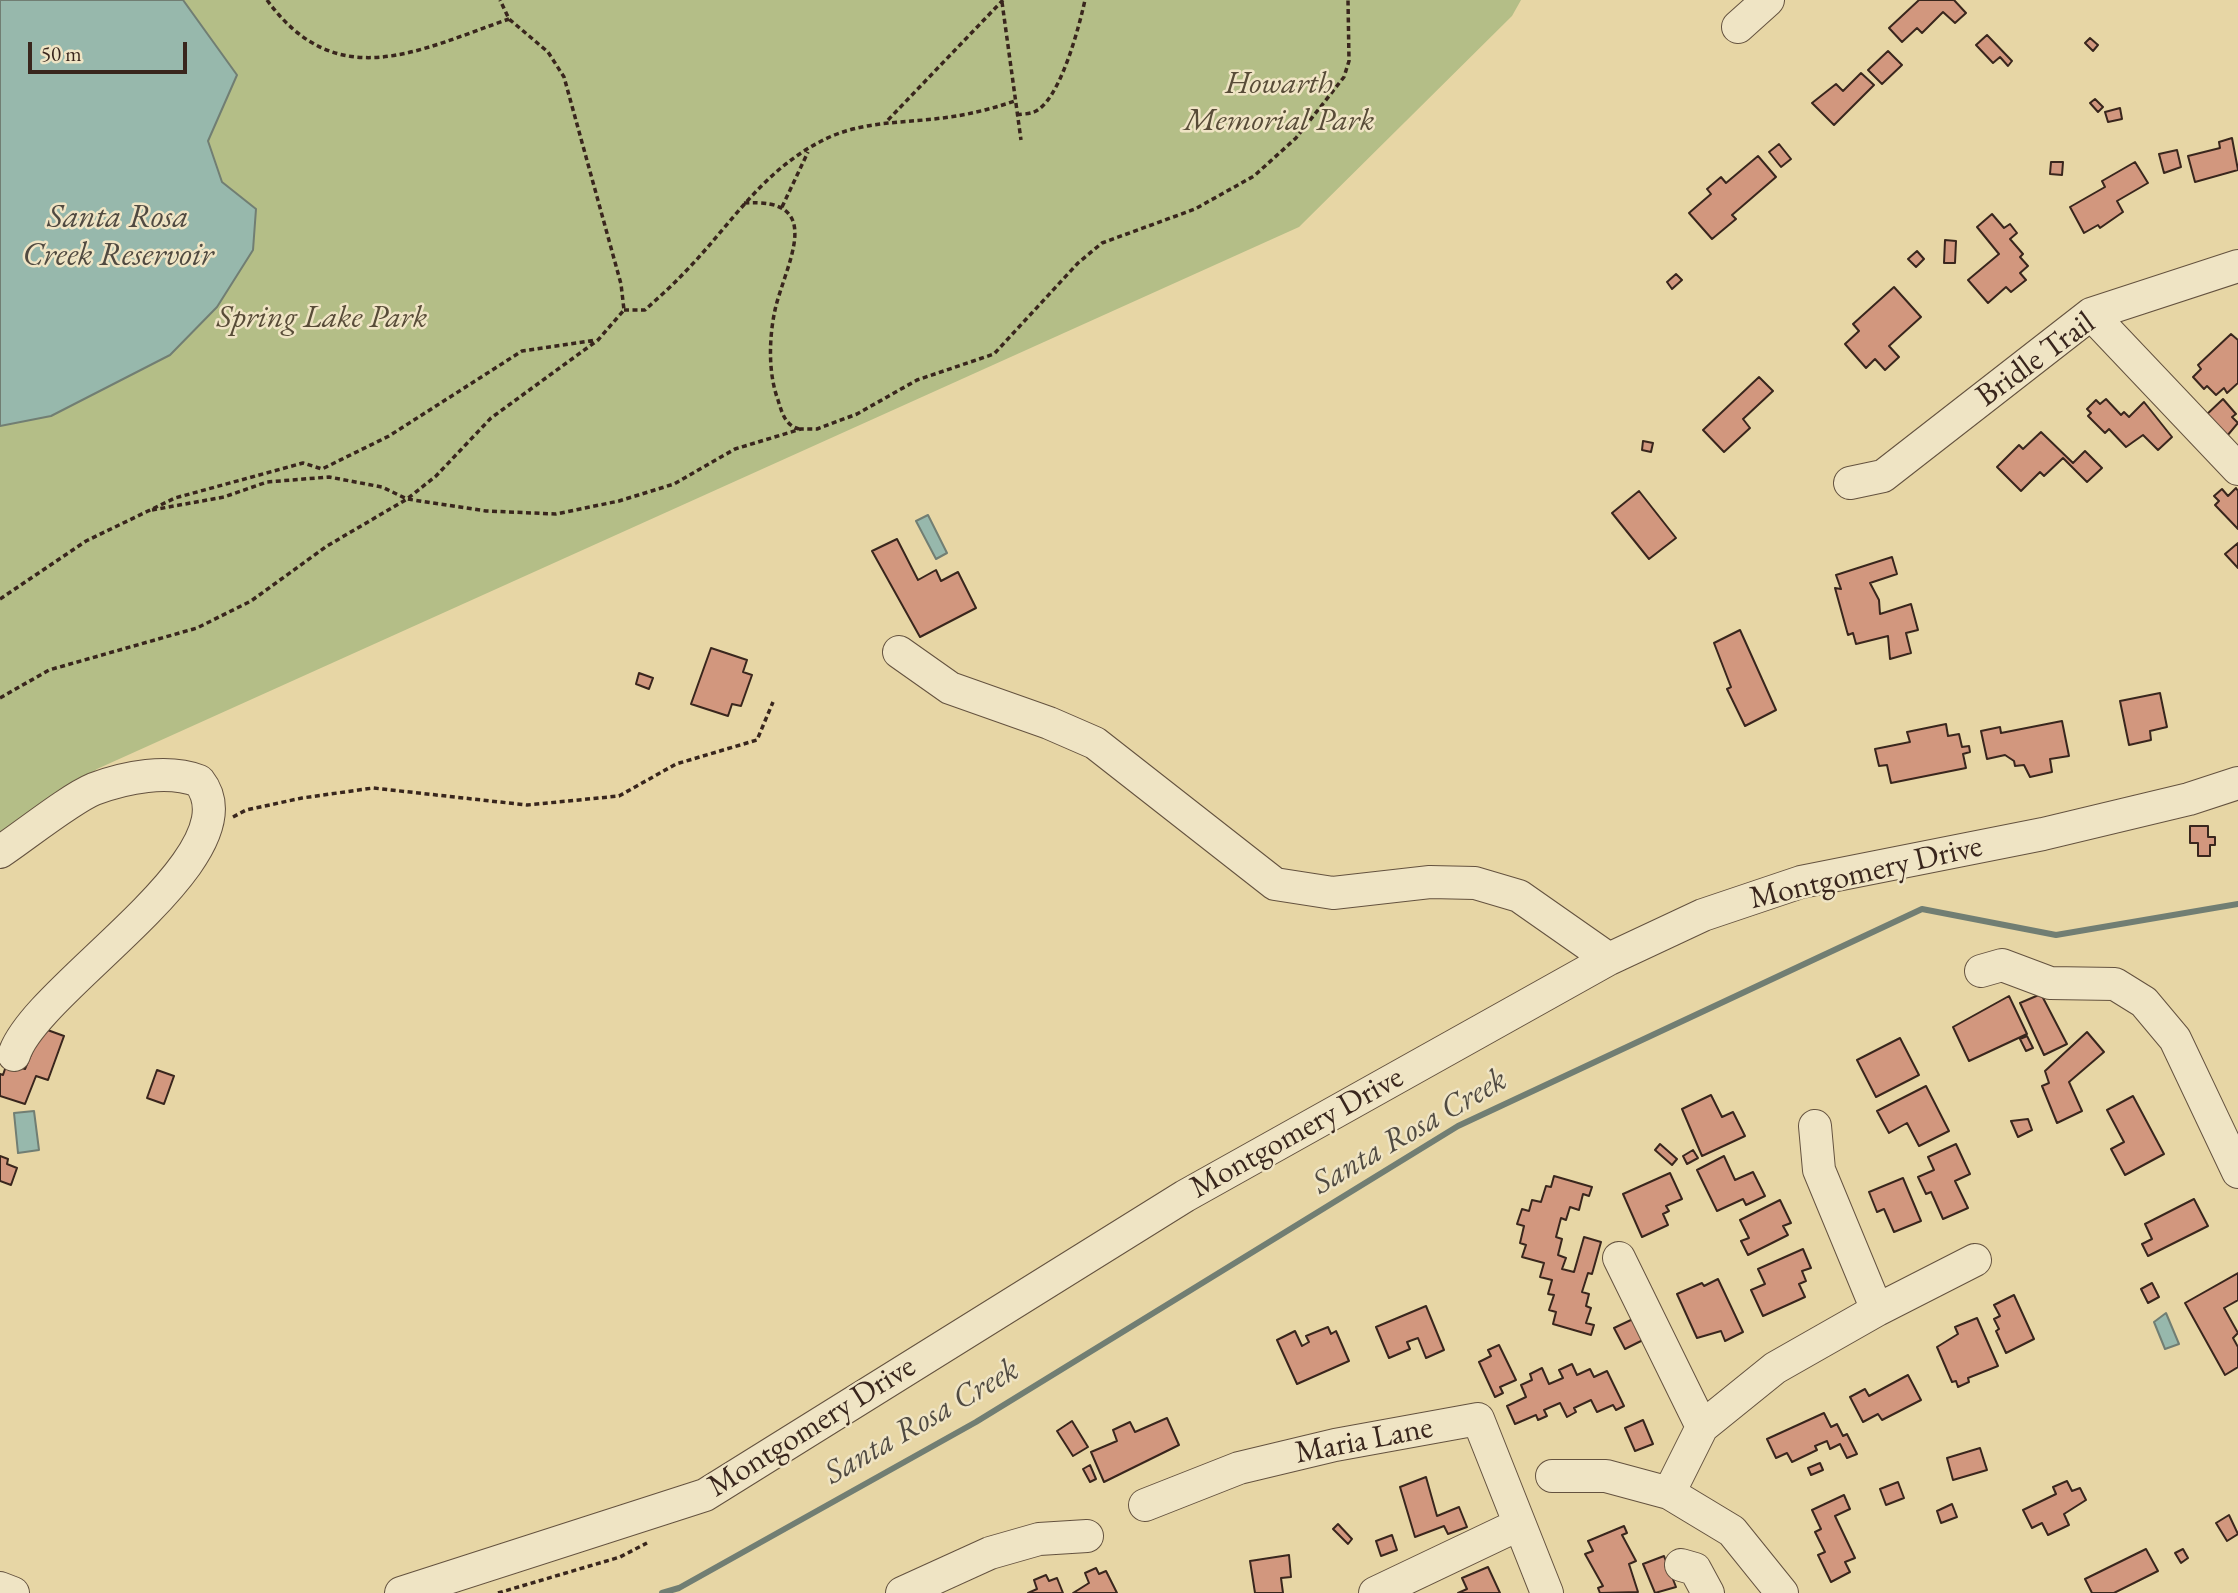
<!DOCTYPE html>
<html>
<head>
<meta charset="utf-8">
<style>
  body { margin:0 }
  #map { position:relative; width:2238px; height:1593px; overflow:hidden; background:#e7d6a5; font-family:"EB Garamond",serif }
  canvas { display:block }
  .scale { position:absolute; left:28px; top:42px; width:159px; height:32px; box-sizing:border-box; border:4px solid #39261d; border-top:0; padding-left:9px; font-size:21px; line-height:24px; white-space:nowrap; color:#39261d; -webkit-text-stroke:5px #efe4c4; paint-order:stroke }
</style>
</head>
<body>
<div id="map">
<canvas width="2238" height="1593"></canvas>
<div class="scale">50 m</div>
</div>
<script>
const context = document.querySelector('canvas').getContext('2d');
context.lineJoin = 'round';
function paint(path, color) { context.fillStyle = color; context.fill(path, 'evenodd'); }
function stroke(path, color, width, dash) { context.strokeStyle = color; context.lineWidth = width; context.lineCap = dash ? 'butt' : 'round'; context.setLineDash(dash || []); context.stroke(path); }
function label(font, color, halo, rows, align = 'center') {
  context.font = font + ' "EB Garamond",serif'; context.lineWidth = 5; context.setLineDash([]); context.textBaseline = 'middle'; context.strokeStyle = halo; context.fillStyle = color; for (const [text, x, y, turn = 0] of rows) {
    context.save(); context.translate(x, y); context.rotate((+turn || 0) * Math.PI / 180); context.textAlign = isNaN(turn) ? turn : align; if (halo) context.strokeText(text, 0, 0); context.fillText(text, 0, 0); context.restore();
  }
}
const green = new Path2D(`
  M0,0H1521L1512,16L1299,227L97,769L0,846Z`);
const water = new Path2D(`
  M0,0H183L237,75L208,141L222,182L256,209L253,250L217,307L170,355L51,416L0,426Z
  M928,515L947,553L936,559L916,521Z
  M34,1111L39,1150L18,1153L14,1113Z
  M2166,1313L2179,1344L2165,1349L2154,1322Z`);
const stream = new Path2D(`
  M662,1593L679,1588L976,1422L1458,1126L1922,909L2056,935L2238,904`);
const building = new Path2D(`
  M1919,0H1954L1966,13L1955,23L1943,12L1922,33L1917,28L1902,42L1889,28Z
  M1987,35L2012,61L2008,66L2000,57L1993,63L1976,45Z
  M2090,38L2098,45L2093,51L2085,43Z
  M1888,51L1902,65L1882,84L1868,70Z
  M1861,73L1874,85L1834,125L1812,103L1836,84L1843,91Z
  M2095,99L2103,107L2098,112L2090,103Z
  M2120,108L2122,119L2108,122L2105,112Z
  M2232,138L2238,170L2195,182L2188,156L2220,148L2219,142Z
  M1779,144L1791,159L1781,167L1769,152Z
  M2177,150L2181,167L2164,173L2159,154Z
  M1758,156L1776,177L1732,215L1736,219L1712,239L1689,213L1711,194L1707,189L1721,177L1726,183Z
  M2051,162H2063L2062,175L2050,174Z
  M2135,162L2148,183L2117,201L2123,212L2100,228L2098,225L2084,233L2070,207L2105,187L2102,181Z
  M1992,214L2004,228L2010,224L2017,233L2010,239L2023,254L2020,257L2028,266L2020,273L2026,280L2011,292L2006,287L1988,303L1968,280L1999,254L1977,227Z
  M1945,240L1956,241L1955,263H1944Z
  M1917,251L1924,259L1916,267L1908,259Z
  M1676,274L1682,280L1672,289L1667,282Z
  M1894,287L1921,317L1889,346L1899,357L1885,370L1875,359L1866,368L1845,344L1859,331L1853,324Z
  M2231,334L2238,340V383L2227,393L2224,388L2216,395L2207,386L2204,389L2193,377L2201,369L2198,365Z
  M1759,377L1773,391L1743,419L1750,428L1724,452L1703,430Z
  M2106,399L2121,415L2124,412L2129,417L2144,402L2172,437L2158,450L2143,435L2126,447L2109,429L2105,433L2088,416L2091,413L2087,409L2096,400L2100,404Z
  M2223,399L2236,414L2232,417L2238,423L2227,436L2204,417Z
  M2041,432L2073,463L2085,451L2102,468L2087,482L2063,458L2044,476L2040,472L2021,491L1997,467L2019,445L2023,449Z
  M1643,441L1653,443L1651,452L1642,450Z
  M2236,488L2238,491V529L2215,505L2219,501L2214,496L2222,489L2228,496Z
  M1639,491L1676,538L1649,559L1612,513Z
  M897,539L918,580L936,570L941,581L958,572L976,608L920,637L872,551Z
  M2238,543V568L2225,554Z
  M1892,557L1897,574L1870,583L1879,600L1880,614L1911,604L1918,630L1906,633L1911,653L1890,659L1888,636L1856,644L1853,633L1848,635L1835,588L1841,589L1836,575Z
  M1740,630L1776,710L1745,726L1727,689L1731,687L1714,643Z
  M711,648L747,660L743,672L752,675L741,706L732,704L728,716L691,704Z
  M639,673L653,678L649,689L636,684Z
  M2160,693L2167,727L2150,731L2151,740L2129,745L2120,701Z
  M2062,721L2069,756L2050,759L2052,772L2030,777L2024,765L2015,766L2014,761L2005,755L1987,759L1981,731L2000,727L2001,733Z
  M1946,724L1948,736L1959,734L1962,747L1969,746L1970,752L1963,754L1966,768L1891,783L1887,765L1879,766L1875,749L1910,742L1907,732Z
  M2190,826H2208V837H2215V845H2210V856H2198V843H2190Z
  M2041,994L2067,1044L2044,1055L2020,1003Z
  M2009,996L2027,1034L1969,1061L1953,1027Z
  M42,1028L64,1036L48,1080L36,1076L25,1104L0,1096V1074L3,1075L7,1063L25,1069Z
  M2087,1032L2104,1052L2069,1082L2082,1111L2057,1123L2042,1086L2049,1083L2045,1071Z
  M2027,1036L2033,1048L2026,1051L2020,1039Z
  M1900,1038L1919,1075L1876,1097L1857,1060Z
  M157,1070L174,1076L164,1104L147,1098Z
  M1926,1086L1949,1131L1919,1146L1907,1123L1889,1133L1877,1111Z
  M1711,1095L1722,1117L1733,1112L1745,1136L1702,1156L1682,1109Z
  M2133,1096L2164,1154L2125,1175L2111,1149L2124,1142L2107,1110Z
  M2028,1119L2032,1130L2018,1137L2011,1121Z
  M1660,1144L1677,1159L1672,1165L1655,1150Z
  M1956,1144L1970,1174L1955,1181L1968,1208L1943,1219L1931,1192L1926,1194L1918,1177L1934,1170L1928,1157Z
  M1693,1150L1698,1158L1687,1164L1683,1156Z
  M0,1156L8,1159L7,1164L17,1168L11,1185L0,1181Z
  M1724,1156L1735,1180L1753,1172L1765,1196L1746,1205L1743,1199L1717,1211L1697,1170Z
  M1670,1173L1682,1199L1666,1206L1669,1211L1663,1214L1668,1225L1642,1237L1623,1194Z
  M1554,1176L1592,1187L1589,1196L1583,1194L1579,1210L1570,1207L1566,1220L1561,1218L1556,1237L1562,1239L1558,1255L1566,1258L1562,1269L1574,1272L1584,1237L1601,1242L1592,1274L1588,1273L1582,1292L1589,1294L1586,1306L1591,1308L1586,1323L1594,1325L1591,1335L1553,1324L1556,1312L1549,1310L1554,1295L1548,1294L1552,1280L1540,1277L1544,1263L1522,1257L1526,1245L1520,1243L1524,1226L1517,1224L1522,1209L1529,1211L1532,1200L1541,1202L1546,1186L1551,1187Z
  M1903,1178L1921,1221L1894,1232L1884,1209L1877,1212L1869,1192Z
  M2194,1199L2208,1226L2148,1256L2142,1244L2152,1239L2145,1224Z
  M1780,1200L1791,1223L1783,1226L1788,1235L1748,1255L1741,1241L1749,1238L1740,1220Z
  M1803,1249L1811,1268L1802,1271L1806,1281L1799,1284L1805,1297L1763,1316L1751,1290L1765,1284L1758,1269Z
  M2238,1273V1300L2224,1308L2238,1333L2233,1338L2238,1347V1367L2225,1375L2185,1303Z
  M1718,1279L1743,1332L1725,1341L1721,1331L1697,1338L1677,1294L1702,1283L1704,1286Z
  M2152,1283L2159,1297L2148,1303L2141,1289Z
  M2014,1295L2034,1339L2006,1353L1996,1331L1999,1329L1994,1319L2000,1316L1994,1305Z
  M1426,1306L1444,1350L1426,1358L1418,1338L1407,1342L1410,1349L1389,1358L1376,1327Z
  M1977,1318L1998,1366L1968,1378L1969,1382L1958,1387L1956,1381L1952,1382L1937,1347L1958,1334L1955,1327Z
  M1633,1319L1643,1340L1625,1349L1614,1328Z
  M1328,1327L1331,1334L1336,1331L1349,1361L1297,1384L1277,1340L1295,1331L1302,1346L1309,1342L1306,1336Z
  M1499,1345L1516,1380L1500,1387L1503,1393L1495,1397L1479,1362L1491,1356L1488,1350Z
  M1572,1364L1577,1375L1590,1369L1594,1377L1607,1371L1624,1406L1616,1410L1613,1405L1597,1412L1591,1400L1574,1408L1576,1412L1567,1417L1560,1403L1544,1410L1547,1416L1538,1420L1536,1415L1515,1424L1507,1406L1526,1397L1521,1385L1532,1380L1530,1374L1542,1368L1549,1384L1563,1378L1559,1370Z
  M1908,1375L1921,1400L1882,1420L1878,1414L1863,1422L1850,1397L1865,1389L1869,1396Z
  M1824,1413L1831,1427L1837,1424L1843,1436L1847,1434L1857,1454L1847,1458L1840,1444L1830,1449L1827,1441L1815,1446L1817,1450L1792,1462L1787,1453L1776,1458L1767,1439Z
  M1167,1418L1179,1445L1104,1482L1091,1452L1117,1441L1113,1430L1130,1422L1135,1432Z
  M1643,1420L1653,1444L1635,1451L1625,1428Z
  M1072,1421L1088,1447L1073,1456L1057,1431Z
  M1980,1448L1987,1470L1953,1480L1947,1458Z
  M1820,1463L1823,1470L1811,1475L1808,1468Z
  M1090,1465L1096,1479L1090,1482L1083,1469Z
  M1426,1477L1437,1516L1459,1507L1467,1527L1448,1534L1444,1526L1415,1537L1400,1487Z
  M2067,1481L2072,1491L2080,1488L2086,1500L2064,1514L2069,1525L2048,1535L2042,1523L2032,1528L2023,1510L2056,1494L2053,1487Z
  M1898,1482L1904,1498L1886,1505L1880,1489Z
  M1844,1495L1850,1509L1835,1516L1855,1558L1845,1562L1850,1572L1831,1582L1818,1555L1825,1552L1815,1532L1821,1529L1812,1510Z
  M1952,1504L1957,1517L1941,1523L1937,1511Z
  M2229,1515L2238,1534L2227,1541L2216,1523Z
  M1338,1524L1352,1539L1348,1544L1333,1529Z
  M1624,1526L1627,1533L1622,1535L1636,1561L1629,1564L1638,1592L1600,1593L1598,1588L1603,1586L1585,1554L1593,1551L1588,1541Z
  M1392,1535L1397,1550L1381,1556L1376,1541Z
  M2146,1549L2158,1571L2114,1593H2092L2085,1579Z
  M2183,1549L2188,1558L2181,1563L2175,1553Z
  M1289,1555L1291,1577L1281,1578L1283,1593H1255L1250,1561Z
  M1664,1556L1676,1587L1655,1593L1643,1564Z
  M1488,1567L1500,1593H1458L1467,1589L1462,1578Z
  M1096,1568L1099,1574L1106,1571L1117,1593H1073L1089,1583L1085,1573Z
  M1046,1575L1049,1581L1057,1578L1063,1593H1028L1037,1589L1034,1580Z`);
const path = new Path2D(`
  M267,0C337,96 419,50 509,19
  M1002,2L1021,140
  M1017,115C1022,114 1029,114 1034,112C1060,101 1079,27 1085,0
  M888,120L1003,0
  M744,203C828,197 785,265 775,310C769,338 768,373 778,400C782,413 785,425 799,429
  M782,207L808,152
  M624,310H645C658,298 672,286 684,273C733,223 764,166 832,136C868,121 905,123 942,118C968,115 991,109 1015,101
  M152,510L224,497L267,482L329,477L382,487L407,499L486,511L556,514L619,501L674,484L735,449L801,429H817L857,414L917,380L994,354L1078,263L1102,243L1195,209L1254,176L1296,138L1344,77L1349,61L1348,0
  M0,599L86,541L175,498L303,463L322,469L389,436L522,351L596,340
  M0,698L49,670L197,628L251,601L327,546L407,499L436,476L491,418L598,340L624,310L621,284L564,77L548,52L509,19L500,0
  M233,817L246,810L302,798L373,788L527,805L619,796L676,764L757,740L773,702
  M498,1593L620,1557L647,1543`);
const minor = new Path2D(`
  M1738,27L1768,0
  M2091,314L2238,469
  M1850,483L1883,476L2091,314L2238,266
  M899,652L950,688L1049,723L1095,743L1275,884L1333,893L1430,882L1475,883L1519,896L1609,959
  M0,852C24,836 70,799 94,789C126,777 168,769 199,781C258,856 34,988 14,1055
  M1981,971L2002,965L2050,983L2115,984L2144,1002L2175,1039L2238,1172
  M1815,1126L1819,1170L1877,1310
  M1619,1258L1702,1427
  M1552,1476H1606L1669,1493L1732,1531L1782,1593
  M1669,1493L1702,1427L1775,1368L1877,1310L1975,1260
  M1145,1505L1239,1468L1335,1445L1478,1419L1547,1593
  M1681,1565L1695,1569L1708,1593
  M0,1588L13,1593
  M401,1593L705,1495L1185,1196L1609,959L1703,915L1801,882L2043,834L2189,799L2238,783
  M902,1593L990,1553L1039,1539L1087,1536
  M1375,1593L1518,1525`);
const parkNames = [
  ["Howarth",1279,84],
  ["Memorial Park",1279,121],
  ["Spring Lake Park",322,318]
];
const streetNames = [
  ["Bridle Trail",2036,360,-36],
  ["Montgomery Drive",1866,873,-13],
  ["Montgomery Drive",1297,1133,-29],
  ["Montgomery Drive",812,1427,-32],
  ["Maria Lane",1364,1441,-11]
];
const waterNames = [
  ["Santa Rosa",118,218],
  ["Creek Reservoir",118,256],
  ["Santa Rosa Creek",1410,1132,-30],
  ["Santa Rosa Creek",922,1422,-30]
];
paint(green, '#b4be87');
paint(water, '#97b8ac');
stroke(water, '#717e73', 2);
stroke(stream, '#717e73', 6);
paint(building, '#d2977e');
stroke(building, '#39261d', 2);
stroke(minor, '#64523f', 34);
stroke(path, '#39261d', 3.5, [5, 3.5]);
stroke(minor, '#efe4c4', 32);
label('italic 32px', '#584c38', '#efe4c4', parkNames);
label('32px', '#39261d', '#efe4c4', streetNames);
label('italic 33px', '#504a41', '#efe4c4', waterNames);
</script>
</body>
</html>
